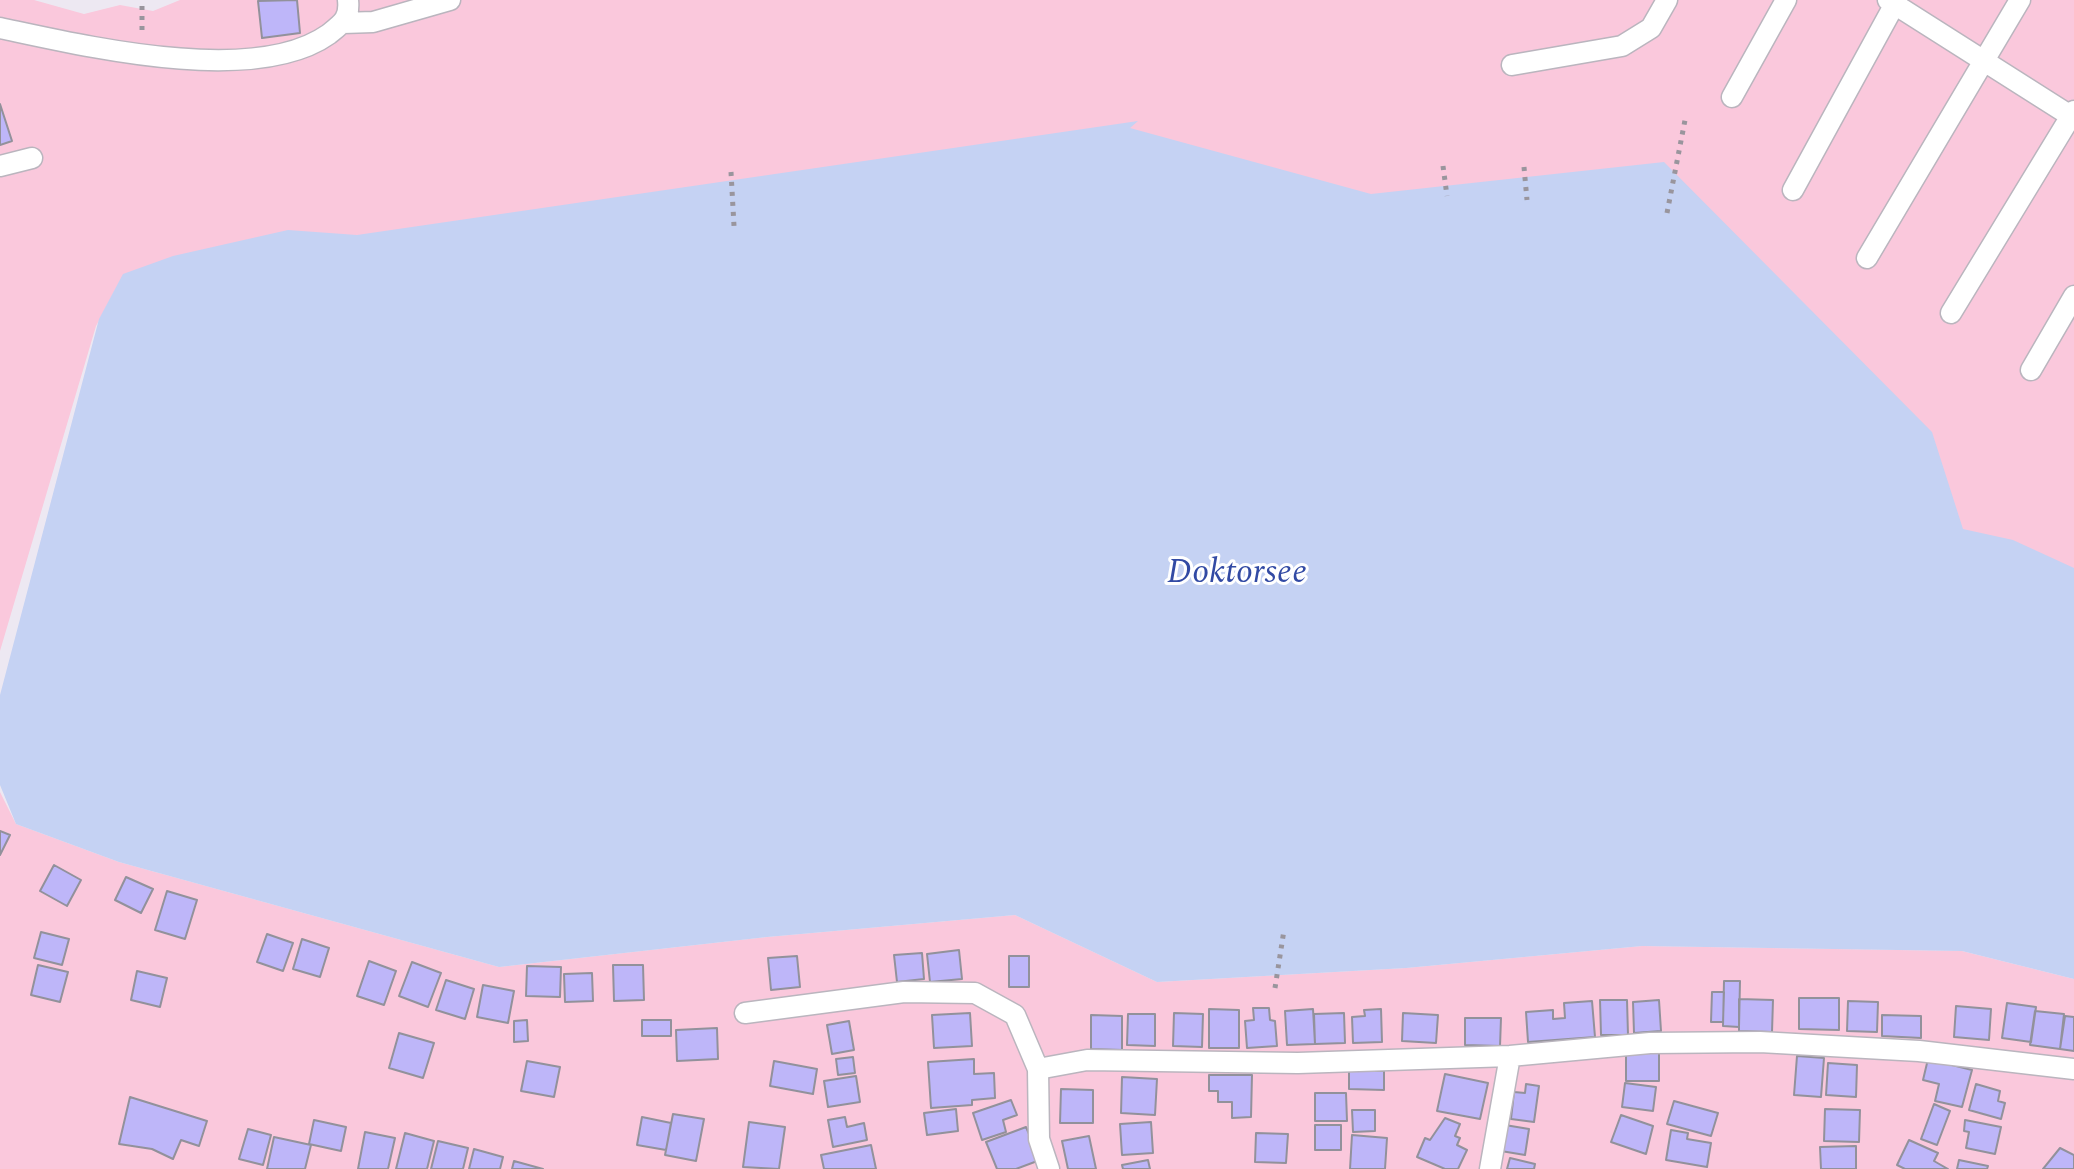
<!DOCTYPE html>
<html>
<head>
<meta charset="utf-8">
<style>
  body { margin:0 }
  canvas { display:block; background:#ede8f2 }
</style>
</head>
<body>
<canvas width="2074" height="1169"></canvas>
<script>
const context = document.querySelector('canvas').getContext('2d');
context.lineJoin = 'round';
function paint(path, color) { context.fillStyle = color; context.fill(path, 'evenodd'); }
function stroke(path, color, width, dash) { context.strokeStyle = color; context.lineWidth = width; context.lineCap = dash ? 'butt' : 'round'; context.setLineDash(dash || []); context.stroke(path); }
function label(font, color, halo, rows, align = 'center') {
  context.font = font + ' Spectral,serif'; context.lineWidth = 6; context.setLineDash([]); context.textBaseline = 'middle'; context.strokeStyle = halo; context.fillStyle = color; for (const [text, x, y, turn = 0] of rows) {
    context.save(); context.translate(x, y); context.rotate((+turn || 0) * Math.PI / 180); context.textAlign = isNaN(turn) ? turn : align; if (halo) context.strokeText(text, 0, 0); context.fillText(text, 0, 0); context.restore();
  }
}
const green = new Path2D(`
  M0,0H34L84,14L120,5L153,11L180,0H2074V576L1960,535L1368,200L120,281L96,326L0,651Z
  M0,792L16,824L119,862L499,967L767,937L1015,915L1157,982L1406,968L1642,946L1962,951L2074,979V1169H0Z`);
const water = new Path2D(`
  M1138,121L1130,128L1371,194L1664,162L1932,432L1963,529L2013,540L2074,568V979L1962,951L1642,946L1406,968L1157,982L1015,915L767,937L499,967L119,862L16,824L0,785V695L99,319L123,274L173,256L288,230L357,235Z`);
const building = new Path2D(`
  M297,0L300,33L262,38L258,1Z
  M0,104L12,141L0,145Z
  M0,831L10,835L0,855Z
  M54,865L81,880L67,906L40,891Z
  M126,877L153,889L141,913L115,900Z
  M167,891L197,900L185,939L155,930Z
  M41,932L69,939L62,965L34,958Z
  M267,934L293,943L283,971L257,962Z
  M302,939L329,948L320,977L293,969Z
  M959,950L962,979L930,982L927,954Z
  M922,953L924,979L897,982L894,955Z
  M797,956L800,987L771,990L768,958Z
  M1009,956H1029V987H1009Z
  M369,961L396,971L384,1005L357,996Z
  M412,962L441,973L428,1007L399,996Z
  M38,965L68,972L60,1002L31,995Z
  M613,965H643L644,1000L614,1001Z
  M527,966L561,967L560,997L526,996Z
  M137,971L167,978L160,1007L131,1000Z
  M592,973L593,1001L565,1002L564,974Z
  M446,980L474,989L465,1019L436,1010Z
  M1724,981H1740L1739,1027L1723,1026Z
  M483,985L514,991L508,1023L477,1017Z
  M1712,992H1724L1723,1022H1711Z
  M1799,998H1839V1030L1799,1029Z
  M1739,999L1773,1000L1772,1032L1739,1031Z
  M1600,1000H1627L1628,1035H1601Z
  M1659,1000L1661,1031L1634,1033L1633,1002Z
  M1592,1001L1595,1037L1528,1042L1526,1012L1553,1010V1019L1565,1018L1564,1003Z
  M1848,1001L1878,1002L1877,1032L1847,1031Z
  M2007,1003L2036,1007L2031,1042L2002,1038Z
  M1956,1006L1991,1009L1989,1040L1954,1037Z
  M1253,1008H1269L1270,1020L1275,1021L1277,1046L1247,1048L1245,1021L1254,1020Z
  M1209,1009L1239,1010V1048H1209Z
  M1313,1009L1315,1044L1287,1045L1285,1011Z
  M1381,1009L1382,1042L1353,1043L1352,1017L1365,1016L1364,1010Z
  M2035,1011L2064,1014L2060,1049L2030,1045Z
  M970,1013L972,1046L934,1048L932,1015Z
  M1174,1013L1203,1014L1202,1047L1173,1046Z
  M1344,1013L1345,1043L1315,1044L1314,1014Z
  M1403,1013L1438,1015L1436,1043L1402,1041Z
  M1128,1014H1155V1046L1127,1045Z
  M1091,1015L1122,1016V1050L1091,1049Z
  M1882,1015L1921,1016V1038L1882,1036Z
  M2065,1016L2074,1017V1051L2060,1049Z
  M1465,1018H1501L1500,1046L1465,1045Z
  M527,1020L528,1041L514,1042V1021Z
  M642,1020H671V1036H642Z
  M849,1021L854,1050L832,1054L827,1025Z
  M717,1028L718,1059L677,1061L676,1030Z
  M399,1033L434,1043L423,1078L389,1068Z
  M1626,1053H1659V1081H1626Z
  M1797,1056L1824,1058L1821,1097L1794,1095Z
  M853,1057L855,1073L838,1075L836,1059Z
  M974,1059V1074L994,1073L995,1098L972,1100V1105L931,1108L928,1062Z
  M1928,1059L1972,1070L1962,1107L1935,1101L1939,1084L1923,1080Z
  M527,1061L560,1067L554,1097L521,1091Z
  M774,1061L817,1069L813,1094L770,1086Z
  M1828,1063L1857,1065L1856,1097L1826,1095Z
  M1349,1071H1384V1090L1349,1089Z
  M1445,1074L1488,1083L1480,1119L1437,1111Z
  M1209,1075H1252L1251,1117L1232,1118V1102H1218V1091H1209Z
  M856,1076L860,1102L828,1107L824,1081Z
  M1122,1077L1157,1079L1155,1115L1121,1113Z
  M1625,1083L1656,1087L1653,1111L1622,1107Z
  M1526,1084L1539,1086L1534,1122L1511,1119L1514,1092L1525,1093Z
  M1976,1084L2000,1091L1998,1101L2005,1103L2001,1119L1969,1110Z
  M1061,1089L1093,1090V1123H1060Z
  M1315,1093H1346L1347,1121H1315Z
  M130,1097L207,1121L199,1146L181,1140L173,1159L152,1149L119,1144Z
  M1011,1100L1017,1115L1003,1120L1006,1132L982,1140L973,1113Z
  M1674,1101L1718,1113L1711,1136L1667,1124Z
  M1934,1104L1950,1111L1937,1145L1921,1139Z
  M956,1109L958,1131L927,1135L924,1113Z
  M1825,1109L1860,1110L1859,1142L1824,1141Z
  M1352,1110H1375V1131L1353,1132Z
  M673,1114L704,1119L696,1161L665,1155Z
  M1621,1115L1653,1126L1646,1154L1611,1142Z
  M642,1117L671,1123L666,1150L637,1145Z
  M845,1117L847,1127L864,1123L867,1140L833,1147L828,1120Z
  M1445,1118L1460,1124L1455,1136L1460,1138L1457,1145L1467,1150L1458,1169H1445L1417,1157L1425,1138L1430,1140Z
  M314,1120L346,1127L341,1151L309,1144Z
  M1965,1120L2001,1127L1995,1154L1966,1148L1969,1132L1964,1131Z
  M749,1122L785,1127L779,1169L743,1167Z
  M1151,1122L1153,1153L1122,1155L1120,1124Z
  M1315,1125H1341V1150H1315Z
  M1505,1125L1529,1129L1525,1155L1501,1151Z
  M1026,1127L1040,1160L1016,1169H997L986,1142Z
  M248,1129L271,1135L263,1165L239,1159Z
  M1671,1130L1688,1133L1687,1139L1711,1143L1707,1167L1666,1160Z
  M365,1132L395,1138L388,1169H358Z
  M405,1133L434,1141L427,1169H396Z
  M1256,1133L1288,1134L1286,1163L1255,1162Z
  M1352,1135L1387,1138L1385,1169H1350Z
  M1089,1136L1096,1169H1068L1062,1141Z
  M274,1137L311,1145L305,1169H267Z
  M1909,1140L1938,1153L1934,1161L1948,1169H1905L1897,1165Z
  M438,1141L468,1148L463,1169H431Z
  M871,1145L876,1169H824L821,1155Z
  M1856,1146V1169H1821L1820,1147Z
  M2060,1148L2074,1155V1169H2043Z
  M474,1149L503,1157L500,1169H469Z
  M1510,1158L1535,1164L1534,1169H1507Z
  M1148,1160L1150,1169H1123L1122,1165Z
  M1959,1160L1988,1166L1987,1169H1957Z
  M514,1161L543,1169H512Z`);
const path = new Path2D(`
  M142,30V0
  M1443,166L1447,196
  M1524,167L1527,200
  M731,172L734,226
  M1667,213L1686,115
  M1275,988L1284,930`);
const service = new Path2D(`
  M1888,0L2074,118
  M343,23L373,22L450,0
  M0,28C85,46 255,87 329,34C343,23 350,18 348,0
  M1512,65L1622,46L1651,28L1667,0
  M1732,97L1786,0
  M0,166L32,158
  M1793,190L1897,0
  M1867,258L2020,0
  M1951,313L2074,111
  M2031,370L2074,296
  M745,1013L904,992L975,993L1015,1015L1038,1069
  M1049,1169L1039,1139L1038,1069L1087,1060L1298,1063L1510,1056L1650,1043L1760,1042L1919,1051L2074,1069
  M1490,1169L1510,1056`);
const waterNames = [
  ["Doktorsee",1237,575]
];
paint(green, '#fac8dc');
paint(water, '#c5d2f3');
paint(building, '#beb6f9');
stroke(building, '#92919b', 2);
stroke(service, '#bab5be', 23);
stroke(path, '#99959d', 5, [4, 6]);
stroke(service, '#fff', 20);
label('italic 34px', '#324aa4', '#fff', waterNames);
</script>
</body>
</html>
